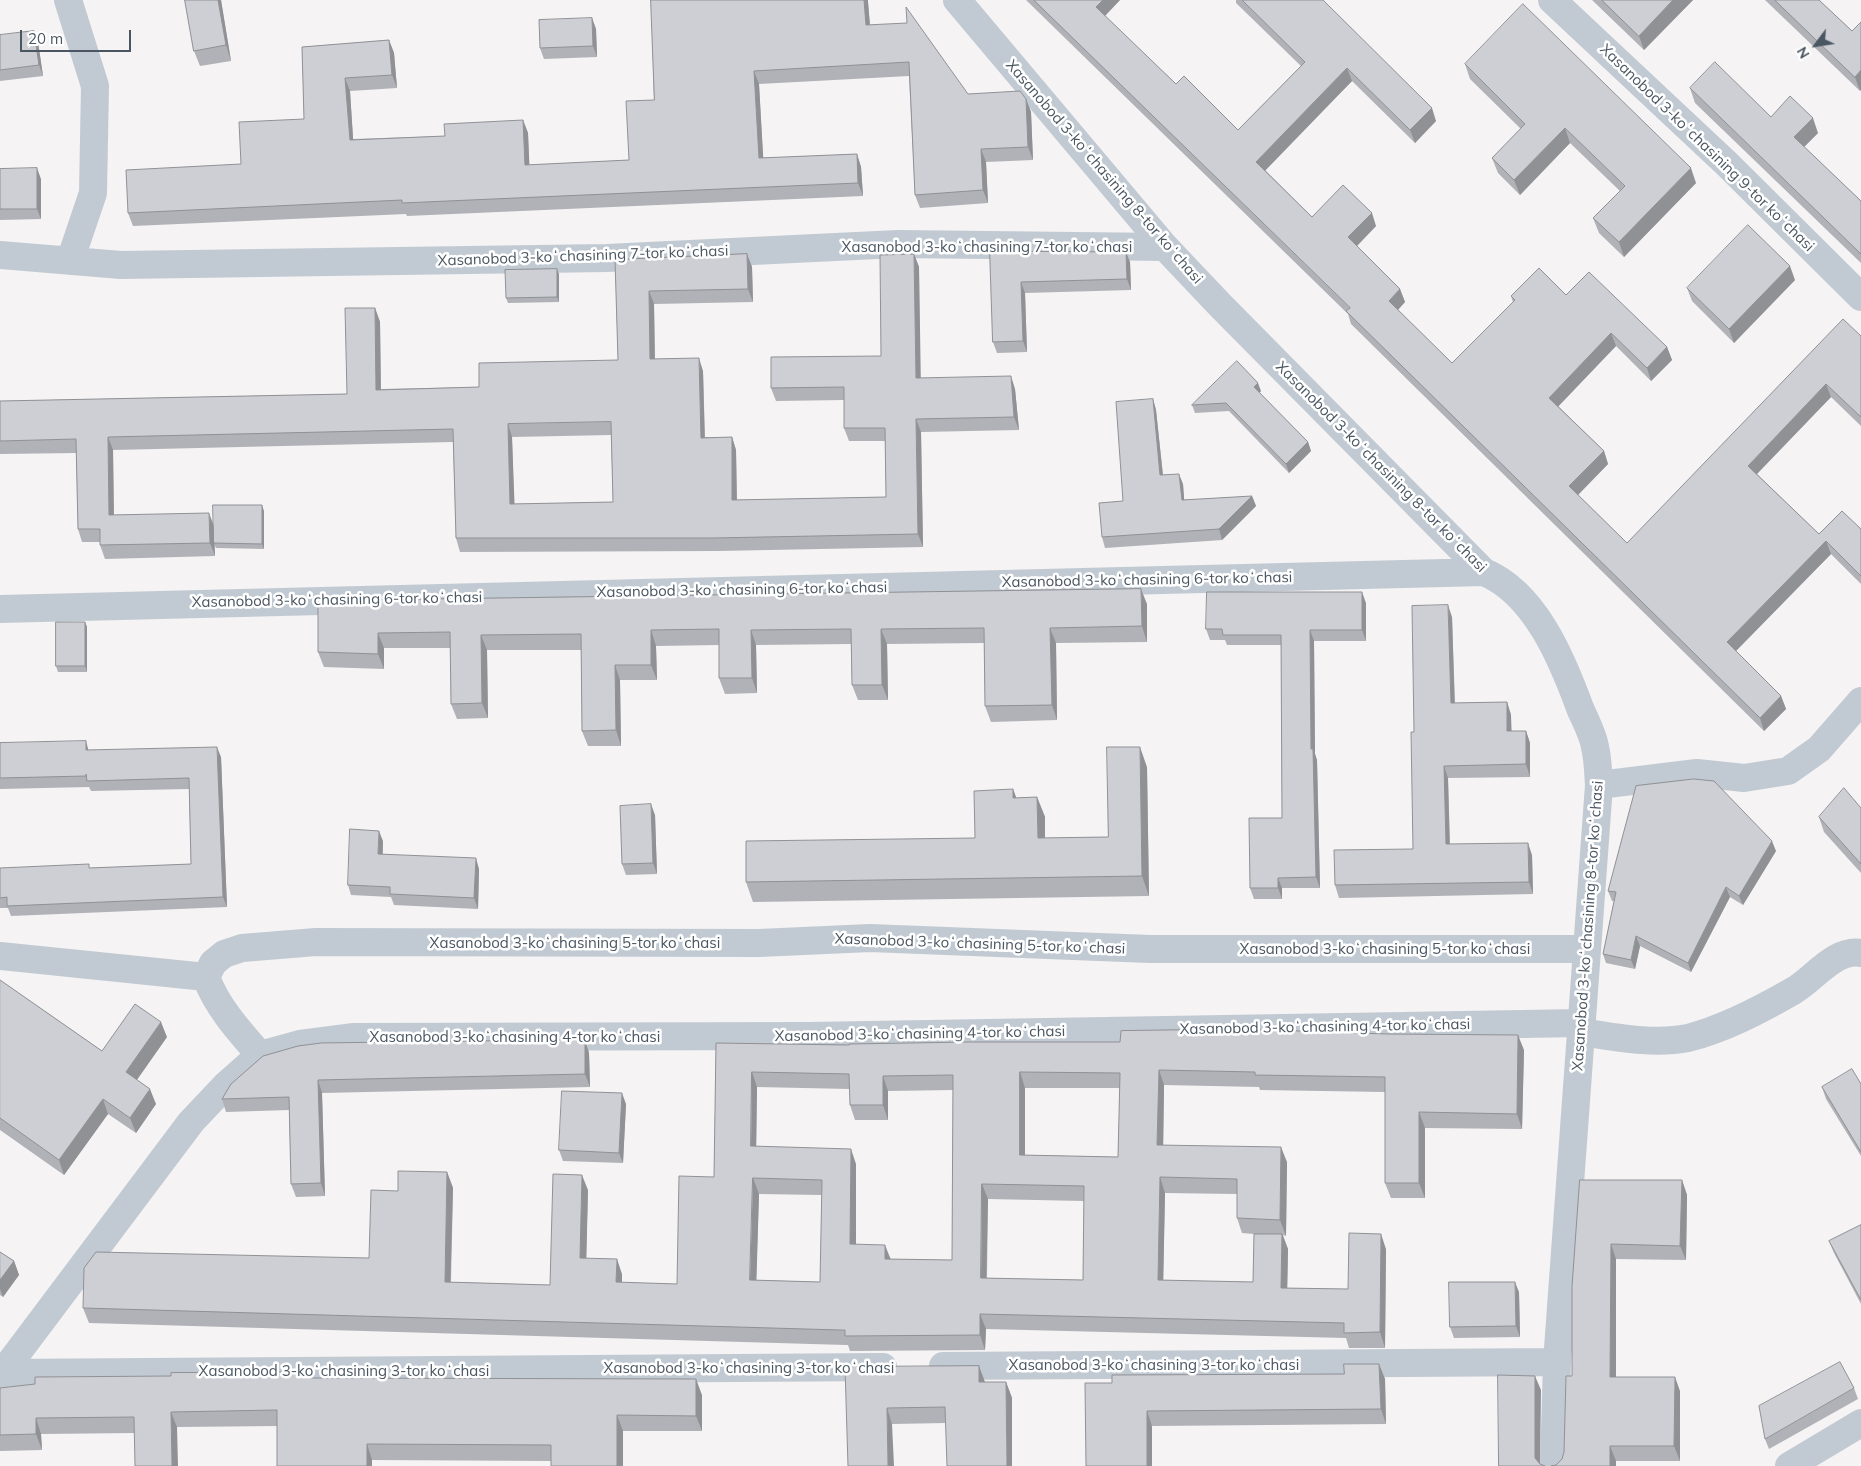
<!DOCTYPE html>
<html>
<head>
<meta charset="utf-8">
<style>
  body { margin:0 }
  #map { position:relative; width:1861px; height:1466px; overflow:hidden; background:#f5f3f3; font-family:Mulish,sans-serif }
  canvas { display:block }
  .north { position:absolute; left:1791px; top:20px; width:50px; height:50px; -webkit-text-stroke:4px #fff; paint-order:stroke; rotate:239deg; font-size:14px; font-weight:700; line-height:20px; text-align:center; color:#4a5661 }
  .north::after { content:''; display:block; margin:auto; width:18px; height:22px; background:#4a5661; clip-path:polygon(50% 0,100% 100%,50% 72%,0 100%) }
  .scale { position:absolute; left:20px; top:30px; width:111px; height:22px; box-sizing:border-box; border:2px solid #4a5661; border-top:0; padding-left:6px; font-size:15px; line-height:18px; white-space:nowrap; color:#4a5661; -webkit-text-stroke:4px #fff; paint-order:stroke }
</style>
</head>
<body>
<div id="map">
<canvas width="1861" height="1466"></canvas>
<div class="north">N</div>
<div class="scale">20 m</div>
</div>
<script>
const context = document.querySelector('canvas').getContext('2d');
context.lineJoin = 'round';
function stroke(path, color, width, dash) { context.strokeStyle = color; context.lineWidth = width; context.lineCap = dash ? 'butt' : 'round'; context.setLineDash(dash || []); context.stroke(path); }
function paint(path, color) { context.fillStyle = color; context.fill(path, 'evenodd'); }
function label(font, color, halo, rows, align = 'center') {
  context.font = font + ' Mulish,sans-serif'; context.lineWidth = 5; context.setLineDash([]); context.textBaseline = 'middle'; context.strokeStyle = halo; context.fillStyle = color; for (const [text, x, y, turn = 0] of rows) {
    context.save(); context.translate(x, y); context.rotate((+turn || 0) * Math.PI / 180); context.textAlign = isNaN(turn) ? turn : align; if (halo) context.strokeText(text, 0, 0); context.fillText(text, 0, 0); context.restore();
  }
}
const minor = new Path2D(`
  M68,0L95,86L93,193L70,261
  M957,0L1165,247L1220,305L1484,572C1535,593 1562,659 1580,708C1585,720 1593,734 1595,747C1598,759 1598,772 1599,785L1557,1362L1554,1466
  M1552,0L1727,164L1861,297
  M0,255L121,265L607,258L898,244L1165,247
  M0,609L1484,572
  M1599,785L1697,773L1744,778L1788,771L1819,749L1861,701
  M0,956L206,977C217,1007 239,1031 260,1055
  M206,977L213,963L224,954L242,948L316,942L759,943L870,938L1150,949H1586
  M1581,1032C1615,1037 1653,1045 1688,1038C1724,1029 1760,1010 1793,991C1813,980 1835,948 1861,953
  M943,1366L1557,1362
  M2,1373L883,1367
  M0,1376L191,1122L225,1086L260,1055L300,1044L354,1037L809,1036L1581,1023
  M1789,1466L1861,1423`);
const wall = new Path2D(`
  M185,0H221L231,61L200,66L194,51Z
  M651,0H868V2L870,25L968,94L1026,99L1031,112L1033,160L986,162L988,203L920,208L915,195L909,76L759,84L763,158L857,154L861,167L863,196L407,216L406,214L133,226L128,213L241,164L304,119L302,47L389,40L394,53L397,88L350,91L353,139L445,136L523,120L528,133L529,165L629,160L654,100Z
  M1026,0H1120L1105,16L1176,84L1238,130L1301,66L1236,3V0H1323L1436,121L1415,143L1352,81L1265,170L1312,217L1376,226L1357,246L1400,289L1405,302L1398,310L1452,363L1513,302L1511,296L1566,295L1667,347L1672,360L1651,381L1616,346L1558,406L1604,451L1608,464L1578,495L1627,543L1861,336V426L1831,397L1757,474L1819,534L1861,529V584L1831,554L1736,651L1781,696L1786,709L1764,731L1351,324L1348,314Z
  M1592,0H1693L1644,50Z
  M1765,0H1819L1852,31L1860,91Z
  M592,18L596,29L597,57L544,59L540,48Z
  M0,35L38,42L43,76L0,81Z
  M1465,64L1696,183L1624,257L1599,233L1593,218L1620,191L1570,143L1520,195L1498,173L1492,158L1521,129L1470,79Z
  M1690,88L1818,133L1804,147L1861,201V263L1695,103Z
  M0,169L41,179V219L0,220Z
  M990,251L1130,262L1131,290L1025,293L1027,352L997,353L993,342Z
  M747,254L752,267L753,302L654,304L655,359L703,371L705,437H732L736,450L737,500L886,497L885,441H849L844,428V400L776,401L771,388L881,356L914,254L919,267L920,378L1015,389L1019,430L921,432L923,547L718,551L460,552L456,538L453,442L113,450L114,515L213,525L264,511V549L216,548L214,544L215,556L105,559L100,545V542H82L78,529L76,453L0,454V401L347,394L375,308L380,322L381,389L479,387L618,360L615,260ZM611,435L613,502L514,504L512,437Z
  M559,274V302L508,303L506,298Z
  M1795,280L1734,343L1692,301L1687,288Z
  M1261,391L1259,393L1308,442L1311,451L1289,473L1229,411L1195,413L1192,405Z
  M1153,399L1156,410L1163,475L1183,484L1184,500L1252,496L1256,506L1222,540L1105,548L1102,537L1123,501Z
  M318,601L1147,604V642L1056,643L1057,720L991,722L985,706L984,643L887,644L888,700H858L852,685L851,644L756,645L757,693L725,694L719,678V645L656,646L657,680H620L621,746H588L582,731L581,650H487L488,718L457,719L451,704L450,648H384V669L324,667L318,652Z
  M1366,603V641H1314L1315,754L1317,760L1320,888H1282V899H1254L1250,888L1282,818L1281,645H1227L1225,640H1210L1206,629Z
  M1452,617L1455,703L1507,702L1511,715V731H1526L1530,743V777L1448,778L1450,844L1532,855L1533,894L1339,898L1335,885L1413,849Z
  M85,622L87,627V672H58L56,666Z
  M0,743L89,750L221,757L227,907L11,916L8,908H0V868H90L191,864L189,789L91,791L89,787L0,789Z
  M1147,767L1149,896L753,902L746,882L975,838L1013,789L1016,798L1037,797L1045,817V838L1108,837Z
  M1861,808V873L1824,832L1819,817Z
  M655,815L657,874L626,875L622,864Z
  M383,841V854L479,869L478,909L394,905L391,897L351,895L348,885Z
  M1776,851L1743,905L1730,897L1691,972L1640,946L1635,969L1606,963L1603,954L1614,901H1612L1608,891Z
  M0,980L102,1051L167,1037L137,1080L156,1104L136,1133L108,1114L64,1175L0,1130Z
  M585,1040L589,1053L590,1087L322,1093L325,1196L296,1197L291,1184L289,1110L226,1112L222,1099L231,1084Z
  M716,1043L849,1045L1524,1050L1522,1129L1425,1128V1198H1391L1385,1183V1092L1260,1090L1259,1087L1164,1085L1163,1145L1287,1162L1286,1236L1283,1235L1288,1249L1287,1288L1348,1289L1386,1249L1385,1348H1349L1346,1338L986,1329L985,1350L850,1351L848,1345H846L89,1323L83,1308L369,1258L398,1191L447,1172L453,1188L451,1282L550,1285L588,1190L586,1258L622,1274V1283L677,1284L714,1177ZM757,1087L850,1089V1105L855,1120H888V1091L953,1090L952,1260L891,1259L856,1244V1164L756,1147ZM1025,1088H1120L1118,1157L1025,1155ZM1165,1193L1237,1194V1218L1242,1233L1254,1234L1253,1282L1163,1280ZM759,1194L822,1195L820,1282L756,1280ZM988,1199L1084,1201L1083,1280L987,1278Z
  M1861,1084V1156L1826,1099L1822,1087Z
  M626,1104L623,1163L563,1161L559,1150Z
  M1580,1180H1682L1687,1195L1686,1260L1616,1259V1377L1680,1391V1461H1616L1556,1465L1562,1459L1564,1452L1572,1376Z
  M1861,1225V1304L1834,1253L1829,1241Z
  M0,1252L14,1261L19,1275L3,1297L0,1295Z
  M1519,1292L1520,1337L1454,1338L1450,1327Z
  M1379,1364L1385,1379L1386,1424L1152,1426L1112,1383L1344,1374Z
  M845,1367L985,1382H1006L1012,1398L946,1423L892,1424Z
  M309,1372L311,1378L702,1395V1431H623L551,1461L372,1460V1466H277V1426L177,1427L135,1433L41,1434L42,1450L0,1451V1388L171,1376Z
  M1854,1388L1858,1399L1769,1449L1765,1439Z`);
const shadedWall = new Path2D(`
  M218,0H221L231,61L226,45Z
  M864,0H868V2L871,39L866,25Z
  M1103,0H1120L1101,20L1096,7Z
  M1673,0H1693L1644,50L1639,36Z
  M592,18L596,29L597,57L593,46Z
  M34,31L38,42L43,76L39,65Z
  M389,40L394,53L397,88L392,75Z
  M1347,68L1352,81L1261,175L1256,162Z
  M1861,70V90L1860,91L1855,77Z
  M754,71L759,84L764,171L759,158Z
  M345,78L350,91L354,153L350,140Z
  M1026,99L1031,112L1033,160L1028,147Z
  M1432,108L1436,121L1415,143L1410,130Z
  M1813,118L1818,133L1799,152L1794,137Z
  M523,120L528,133L530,178L525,165Z
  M1565,128L1570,143L1520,195L1514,180Z
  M981,149L986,162L988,203L983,190Z
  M857,154L861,167L863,196L858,183Z
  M37,168L41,179V219L37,209Z
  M1691,168L1696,183L1624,257L1619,242Z
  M1372,213L1376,226L1353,250L1348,237Z
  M1126,252L1130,262L1131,290L1127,279Z
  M747,254L752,267L753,302L748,289Z
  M914,254L919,267L921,391L916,378Z
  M1790,266L1795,280L1734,343L1729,329Z
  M557,269L559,274V302L557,297Z
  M1021,282L1025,293L1027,352L1023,341Z
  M1400,289L1405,302L1394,314L1389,301Z
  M649,291L654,304L655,373L650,359Z
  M375,308L380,322L381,403L376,390Z
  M1611,333L1616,346L1554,411L1549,398Z
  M1667,347L1672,360L1651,381L1647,368Z
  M699,358L703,371L705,451L701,438Z
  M1011,376L1015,389L1019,430L1014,417Z
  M1258,383L1261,391L1257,396L1254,387Z
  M1826,384L1831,397L1752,479L1748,466Z
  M1153,399L1156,410L1164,486L1160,475Z
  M916,419L921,432L923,547L918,534Z
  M508,424L512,437L515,517L510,504Z
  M108,437L113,450L114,528L109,515Z
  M732,437L736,450L737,513L732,500Z
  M1308,442L1311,451L1289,473L1286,464Z
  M1604,451L1608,464L1574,499L1569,486Z
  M1179,474L1183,484L1185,510L1182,500Z
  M1252,496L1256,506L1222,540L1219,529Z
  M262,505L264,511V549L262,544Z
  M209,513L214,526L215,556L210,543Z
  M1826,541L1831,554L1732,655L1727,642Z
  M1141,589L1147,604V642L1142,626Z
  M1362,592L1366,603V641L1362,630Z
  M1448,605L1452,617L1455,716L1451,703Z
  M85,622L87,627V672L85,666Z
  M1050,628L1056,643L1057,720L1052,705Z
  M881,629L887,644L888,700L882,685Z
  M651,630L656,646L657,680L651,665Z
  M751,630L756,645L757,693L752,678Z
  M1310,630L1314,641L1315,754L1317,760L1320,888L1316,877L1311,749Z
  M378,633L384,648V669L378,654Z
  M481,635L487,650L488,718L482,703Z
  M615,665L620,680L621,746L616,730Z
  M1781,696L1786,709L1764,731L1760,718Z
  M1507,702L1511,715L1512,743L1507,731Z
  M1526,731L1530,743V777L1526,764Z
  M86,741L89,752L86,750Z
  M217,747L221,757L227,907L223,897Z
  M1140,747L1147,767L1149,896L1142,876Z
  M1444,766L1448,778L1450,857L1446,844Z
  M1013,789L1021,810L1013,798Z
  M1037,797L1045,817V859L1038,838Z
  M651,804L655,815L657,874L653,863Z
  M379,831L383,841L382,865L378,854Z
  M1772,841L1776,851L1743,905L1739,896Z
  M1528,843L1532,855L1533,894L1529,882Z
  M476,858L479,869L478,909L474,898Z
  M1278,878L1282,888V899L1278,888Z
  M1726,887L1730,897L1691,972L1688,963Z
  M1636,936L1640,946L1635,969L1631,960Z
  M161,1022L167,1037L131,1088L126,1072Z
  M1518,1035L1524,1050L1522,1129L1517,1114Z
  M585,1040L589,1053L590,1087L585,1074Z
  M1159,1070L1164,1085L1163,1160L1157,1145Z
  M752,1072L757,1087L756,1162L751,1146Z
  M1020,1072L1025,1088V1170L1020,1155Z
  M883,1076L888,1091V1120L883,1105Z
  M318,1080L322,1093L325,1196L321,1183Z
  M150,1089L156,1104L136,1133L130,1118Z
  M622,1093L626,1104L623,1163L619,1153Z
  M103,1099L108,1114L64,1175L59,1160Z
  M1419,1112L1425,1128V1198L1419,1183Z
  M1281,1147L1287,1162L1286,1236L1280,1220Z
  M851,1149L856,1164V1259L850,1244Z
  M447,1172L453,1188L450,1297L445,1282Z
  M582,1175L588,1190L586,1273L580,1258Z
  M1160,1177L1165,1193L1163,1295L1158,1280Z
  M753,1178L759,1194L756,1295L750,1280Z
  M1682,1180L1687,1195L1686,1260L1680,1246Z
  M982,1184L988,1199L986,1293L981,1278Z
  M1282,1234L1288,1249L1287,1303L1281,1288Z
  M1381,1234L1386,1249L1385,1348L1380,1332Z
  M1611,1244L1616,1259V1391L1610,1377Z
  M885,1245L891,1260L885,1259Z
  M617,1259L622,1274V1298L616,1282Z
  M14,1261L19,1275L3,1297L0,1289V1280Z
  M1515,1282L1519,1292L1520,1337L1516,1326Z
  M980,1314L986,1329L985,1350L980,1335Z
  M1379,1364L1385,1379L1386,1424L1381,1409Z
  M979,1366L985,1382V1398L979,1382Z
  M1535,1376L1541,1390L1540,1466L1535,1458Z
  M1675,1377L1680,1391V1461L1674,1446Z
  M696,1379L702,1395V1431L696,1416Z
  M1006,1382L1012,1398V1466H1007Z
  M887,1408L892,1424L894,1466H888Z
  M1147,1411L1152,1426V1466H1147Z
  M171,1412L177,1427L178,1466H172Z
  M617,1415L623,1431V1466H617Z
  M36,1418L41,1434L42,1450L36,1434Z
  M367,1444L372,1460V1466H367Z
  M1610,1446L1616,1461V1466H1610Z`);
const building = new Path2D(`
  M185,0H218L226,45L194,51Z
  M651,0H864L866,25L907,23L906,7L968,94L1020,91L1026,99L1028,147L981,149L983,190L915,195L909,62L754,71L759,158L857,154L858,183L402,203V200L128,213L126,170L241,164L239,122L304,119L302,47L389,40L392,75L345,78L350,140L445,136L444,124L523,120L525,165L629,160L626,101L654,100Z
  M1034,0H1103L1096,7L1176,84L1184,76L1238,130L1305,62L1242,0H1323L1432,108L1410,130L1347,68L1256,162L1312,217L1343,185L1372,213L1348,237L1400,289L1389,301L1452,363L1515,300L1511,296L1539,268L1566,295L1589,272L1667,347L1647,368L1611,333L1549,398L1604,451L1569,486L1627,543L1843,319L1861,336V417L1826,384L1748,466L1819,534L1842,511L1861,529V576L1826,541L1727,642L1781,696L1760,718L1346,311L1350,308Z
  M1602,0H1673L1639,36Z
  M1775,0H1819L1852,31L1861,22V70L1855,77Z
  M1523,4L1691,168L1619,242L1593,218L1625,186L1565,128L1514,180L1492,158L1525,124L1465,64Z
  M592,18L593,46L540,48L539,20Z
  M34,31L39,65L0,70V35Z
  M1715,62L1771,117L1790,96L1813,118L1794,137L1861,201V254L1690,88Z
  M37,168V209H0V169Z
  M1748,225L1790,266L1729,329L1687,288Z
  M990,251L1126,252L1127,279L1021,282L1023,341L993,342Z
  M747,254L748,289L649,291L650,359L699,358L701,438L732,437V500L886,497L885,428H844V387L771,388V357L881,356L880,255L914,254L916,378L1011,376L1014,417L916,419L918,534L713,538H456L453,429L108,437L109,515L209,513L210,543L100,545V529H78L76,439L0,441V401L347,394L345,308H375L376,390L479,387V363L618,360L615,260ZM611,422L613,502L510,504L508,424Z
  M557,269V297L506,298L505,270Z
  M1237,361L1258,383L1254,387L1308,442L1286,464L1226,403L1192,405Z
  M1153,399L1160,475L1179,474L1182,500L1252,496L1219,529L1102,537L1099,503L1123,501L1116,402Z
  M213,505H262V544L214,543Z
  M1141,589L1142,626L1050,628L1052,705L985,706L984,628L881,629L882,685H852L851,629L751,630L752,678H719V629L651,630V665H615L616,730L582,731L581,634L481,635L482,703L451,704L450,632L378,633V654L318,652V601Z
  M1207,592H1362V630H1310L1311,749H1313L1316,877L1278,878V888H1250L1249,818H1282L1281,635H1223L1222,629H1206Z
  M1448,605L1451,703L1507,702V731H1526V764L1444,766L1446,844L1528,843L1529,882L1335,885L1334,850L1413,849L1411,732H1414L1412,606Z
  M56,622H85V666H56Z
  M86,741V750L217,747L223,897L7,906V897L0,898V868L89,864V868L191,864L189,778L87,781L86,774V776L0,778V743Z
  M1107,747H1140L1142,876L746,882V841L975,838L974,791L1013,789V798L1037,797L1038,838L1108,837Z
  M1694,779L1714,781L1772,841L1739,896L1726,887L1688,963L1636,936L1631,960L1603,954L1616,892L1608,891L1636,786Z
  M1844,788L1861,808V864L1819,817Z
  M651,804L653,863L622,864L620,806Z
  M350,829L379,831L378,854L476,858L474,898L390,894V887L348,885Z
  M0,980L102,1051L135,1004L161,1022L126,1072L150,1089L130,1118L103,1099L59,1160L0,1118Z
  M1238,1029L1388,1034L1518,1035L1517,1114L1419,1112V1183H1385V1077L1255,1075V1072L1159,1070L1157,1145L1281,1147L1280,1220L1237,1218V1179L1160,1177L1158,1280L1253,1282L1254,1234H1282L1281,1288L1348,1289L1349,1233L1381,1234L1380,1332L1344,1333V1323L980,1314V1335L845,1336V1330H840L83,1308L84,1268L96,1252L369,1258L371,1190L398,1191V1171L447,1172L445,1282L550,1285L553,1174L582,1175L580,1258L617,1259L616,1282L677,1284L679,1176L714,1177L716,1043L849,1045V1044L968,1042H1120L1121,1031ZM752,1072L849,1074L850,1105H883V1076L953,1075L952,1260L885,1259V1245L850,1244L851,1149L751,1146ZM1020,1072L1120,1073L1118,1157L1020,1155ZM753,1178L822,1180L820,1282L750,1280ZM982,1184L1084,1186L1083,1280L981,1278Z
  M585,1040V1074L318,1080L321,1183L291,1184L289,1097L222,1099L231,1084L263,1056L298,1046L321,1043Z
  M1852,1069L1861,1084V1152L1822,1087Z
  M562,1091L622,1093L619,1153L559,1150Z
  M1580,1180H1682L1680,1246L1611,1244L1610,1377H1675L1674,1446H1610V1466H1551L1556,1465L1562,1459L1564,1452L1566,1376H1572V1287Z
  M1861,1225V1300L1829,1241Z
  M0,1252L14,1261L0,1280Z
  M1449,1282H1515L1516,1326L1450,1327Z
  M1840,1362L1854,1388L1765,1439L1759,1406Z
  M1344,1364H1379L1381,1409L1147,1411V1466H1086L1085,1383H1112V1375L1344,1374Z
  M979,1366V1382H1006L1007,1466H947L945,1407L887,1408L888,1466H848L845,1367Z
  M309,1372V1378L696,1379V1416L617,1415V1466H551V1445L367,1444V1466H277V1410L171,1412L172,1466H135L134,1417L36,1418V1434L0,1435V1388L35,1384V1377L171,1376V1373Z
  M1498,1375L1535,1376V1458L1540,1464L1545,1466H1499Z`);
const streetNames = [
  ["Xasanobod 3-koʻchasining 9-tor koʻchasi",1707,148,44],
  ["Xasanobod 3-koʻchasining 8-tor koʻchasi",1104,172,49],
  ["Xasanobod 3-koʻchasining 7-tor koʻchasi",987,247],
  ["Xasanobod 3-koʻchasining 7-tor koʻchasi",583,256,-2],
  ["Xasanobod 3-koʻchasining 8-tor koʻchasi",1381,467,45],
  ["Xasanobod 3-koʻchasining 6-tor koʻchasi",1147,580,-1],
  ["Xasanobod 3-koʻchasining 6-tor koʻchasi",742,590,-1],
  ["Xasanobod 3-koʻchasining 6-tor koʻchasi",337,600,-1],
  ["Xasanobod 3-koʻchasining 8-tor koʻchasi",1588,926,-86],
  ["Xasanobod 3-koʻchasining 5-tor koʻchasi",575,943],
  ["Xasanobod 3-koʻchasining 5-tor koʻchasi",980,944,2],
  ["Xasanobod 3-koʻchasining 5-tor koʻchasi",1385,949],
  ["Xasanobod 3-koʻchasining 4-tor koʻchasi",1325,1027,-1],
  ["Xasanobod 3-koʻchasining 4-tor koʻchasi",920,1034,-1],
  ["Xasanobod 3-koʻchasining 4-tor koʻchasi",515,1037],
  ["Xasanobod 3-koʻchasining 3-tor koʻchasi",1154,1365],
  ["Xasanobod 3-koʻchasining 3-tor koʻchasi",749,1368],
  ["Xasanobod 3-koʻchasining 3-tor koʻchasi",344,1371]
];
stroke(minor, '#c1cad2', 28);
paint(wall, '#b0b2b7');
paint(shadedWall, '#909195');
paint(building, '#cdcfd5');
stroke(building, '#909195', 1);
label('15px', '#4a5661', '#fff', streetNames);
</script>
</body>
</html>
